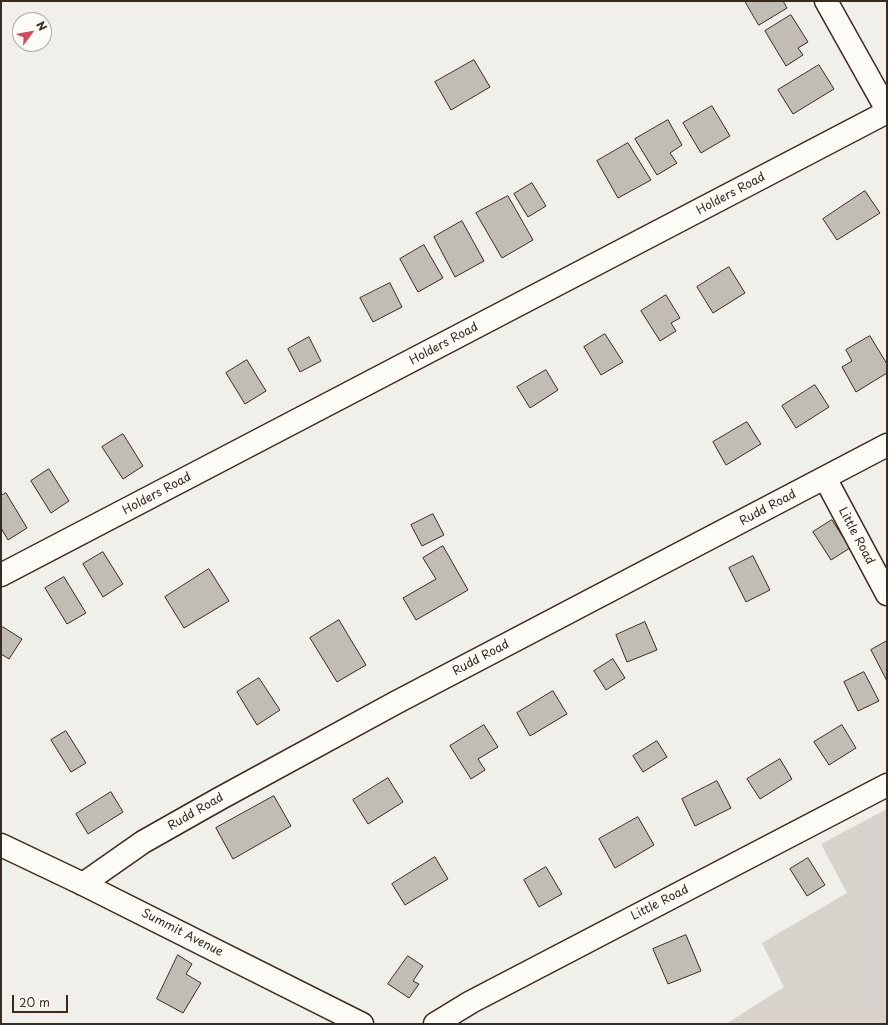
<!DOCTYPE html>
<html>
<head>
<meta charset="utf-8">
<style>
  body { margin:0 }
  #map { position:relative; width:888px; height:1025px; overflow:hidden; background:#f1efea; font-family:"Playpen Sans",sans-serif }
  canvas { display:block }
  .frame { position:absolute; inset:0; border:2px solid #3b2a1e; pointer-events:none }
  .north { position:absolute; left:12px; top:12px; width:40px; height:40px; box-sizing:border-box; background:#fdfcf7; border:1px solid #afa8a0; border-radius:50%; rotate:58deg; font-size:11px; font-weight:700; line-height:16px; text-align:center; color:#3b2a1e }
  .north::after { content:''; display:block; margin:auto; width:14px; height:18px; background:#d1495b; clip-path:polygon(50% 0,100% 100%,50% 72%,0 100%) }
  .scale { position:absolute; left:12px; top:995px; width:56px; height:18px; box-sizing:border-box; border:2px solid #3b2a1e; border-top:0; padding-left:5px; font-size:12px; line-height:14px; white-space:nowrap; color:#3b2a1e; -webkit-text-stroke:3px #fdfcf7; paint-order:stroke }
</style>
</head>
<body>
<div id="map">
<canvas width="888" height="1025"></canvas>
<div class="frame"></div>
<div class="north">N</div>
<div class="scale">20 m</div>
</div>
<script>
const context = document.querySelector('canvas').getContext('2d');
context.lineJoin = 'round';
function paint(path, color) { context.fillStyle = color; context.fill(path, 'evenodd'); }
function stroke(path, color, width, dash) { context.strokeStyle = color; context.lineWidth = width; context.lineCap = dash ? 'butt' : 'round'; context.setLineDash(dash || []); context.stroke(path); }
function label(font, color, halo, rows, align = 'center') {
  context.font = font + ' "Playpen Sans",sans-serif'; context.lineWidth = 3; context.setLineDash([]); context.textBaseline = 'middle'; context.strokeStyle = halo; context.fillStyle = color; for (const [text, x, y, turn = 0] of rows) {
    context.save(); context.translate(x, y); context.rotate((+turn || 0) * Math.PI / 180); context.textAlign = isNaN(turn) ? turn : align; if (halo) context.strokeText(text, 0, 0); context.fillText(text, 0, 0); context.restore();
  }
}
const green = new Path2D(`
  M887,809V1024H726L784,987L762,943L847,893L821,844Z`);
const building = new Path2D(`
  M745,1H783L787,8L759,25Z
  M791,15L808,42L798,48L803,55L786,66L765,31Z
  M474,60L490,87L451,110L435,82Z
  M819,65L834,89L793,114L778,90Z
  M712,106L730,136L701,153L683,123Z
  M668,120L682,145L670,153L677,163L657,175L635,139Z
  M628,143L651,180L618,198L597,161Z
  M532,183L546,206L528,217L514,194Z
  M865,191L880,213L837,240L823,219Z
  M508,196L533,240L502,258L476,213Z
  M462,221L484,261L455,277L434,237Z
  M424,245L443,278L418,292L400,259Z
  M729,267L745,293L713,313L697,287Z
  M390,283L402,307L373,322L360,298Z
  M666,295L680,318L671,323L676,331L660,341L641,311Z
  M605,334L623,362L601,375L584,347Z
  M870,336L887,364V373L856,392L842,367L852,361L846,350Z
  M309,337L321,361L300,372L288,349Z
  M247,360L266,391L245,404L226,373Z
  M546,370L558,390L530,408L517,387Z
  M815,385L829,407L796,428L782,406Z
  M747,422L761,444L726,465L713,442Z
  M123,434L143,466L123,479L102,447Z
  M49,469L69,501L51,513L31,481Z
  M6,493L27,528L8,540L1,528V496Z
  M433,514L444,535L422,546L411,525Z
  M832,520L850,548L831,560L813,532Z
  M443,546L468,590L416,620L403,598L436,579L423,558Z
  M103,552L123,584L103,597L83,564Z
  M753,556L770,590L746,602L729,568Z
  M209,569L229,601L184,628L165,597Z
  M64,577L86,613L67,624L45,588Z
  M339,620L366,665L337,682L310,638Z
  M645,622L657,650L627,662L616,635Z
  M3,627L22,639L9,659L1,654V629Z
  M887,641V681L871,650Z
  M613,659L625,678L606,690L594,671Z
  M864,672L879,701L858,711L844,682Z
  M259,678L280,710L257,725L237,692Z
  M553,691L567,714L530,736L517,713Z
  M484,725L498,747L478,759L485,770L471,779L450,746Z
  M842,725L856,748L829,765L814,742Z
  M66,731L86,763L71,772L51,740Z
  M657,741L667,757L643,772L633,756Z
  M780,759L792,779L760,799L747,779Z
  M388,778L403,802L368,824L353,800Z
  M717,781L731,808L695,826L682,799Z
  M111,792L123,812L88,834L76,814Z
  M274,796L291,826L233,859L216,828Z
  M638,817L654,845L615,868L599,839Z
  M435,857L448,879L405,905L392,884Z
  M808,858L825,885L807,896L790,869Z
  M546,867L562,894L539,907L524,880Z
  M686,935L701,971L668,984L653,949Z
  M178,955L192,964L186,974L201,983L183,1013L157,999Z
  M408,956L423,966L413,981L419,984L409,998L388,984Z`);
const minor = new Path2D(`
  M826,1L887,110
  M825,478L887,594
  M1,575L887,112
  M83,884L143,842L219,799L397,702L887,445
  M435,1024L471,1002L887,785`);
const major = new Path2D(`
  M1,845L83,884L362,1024`);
const streetNames = [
  ["Holders Road",731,194,-28],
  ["Holders Road",444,344,-28],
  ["Holders Road",157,494,-28],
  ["Rudd Road",768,508,-28],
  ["Little Road",856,536,62],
  ["Rudd Road",481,658,-28],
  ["Rudd Road",196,812,-30],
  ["Little Road",660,903,-27],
  ["Summit Avenue",182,933,27]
];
paint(green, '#d7d2cc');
paint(building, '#c1bcb4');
stroke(building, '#3b2a1e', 1);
stroke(minor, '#3b2a1e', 25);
stroke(major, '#3b2a1e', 25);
stroke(minor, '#fdfcf7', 22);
stroke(major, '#fdfcf7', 22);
label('12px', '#3b2a1e', '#fdfcf7', streetNames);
</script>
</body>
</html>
